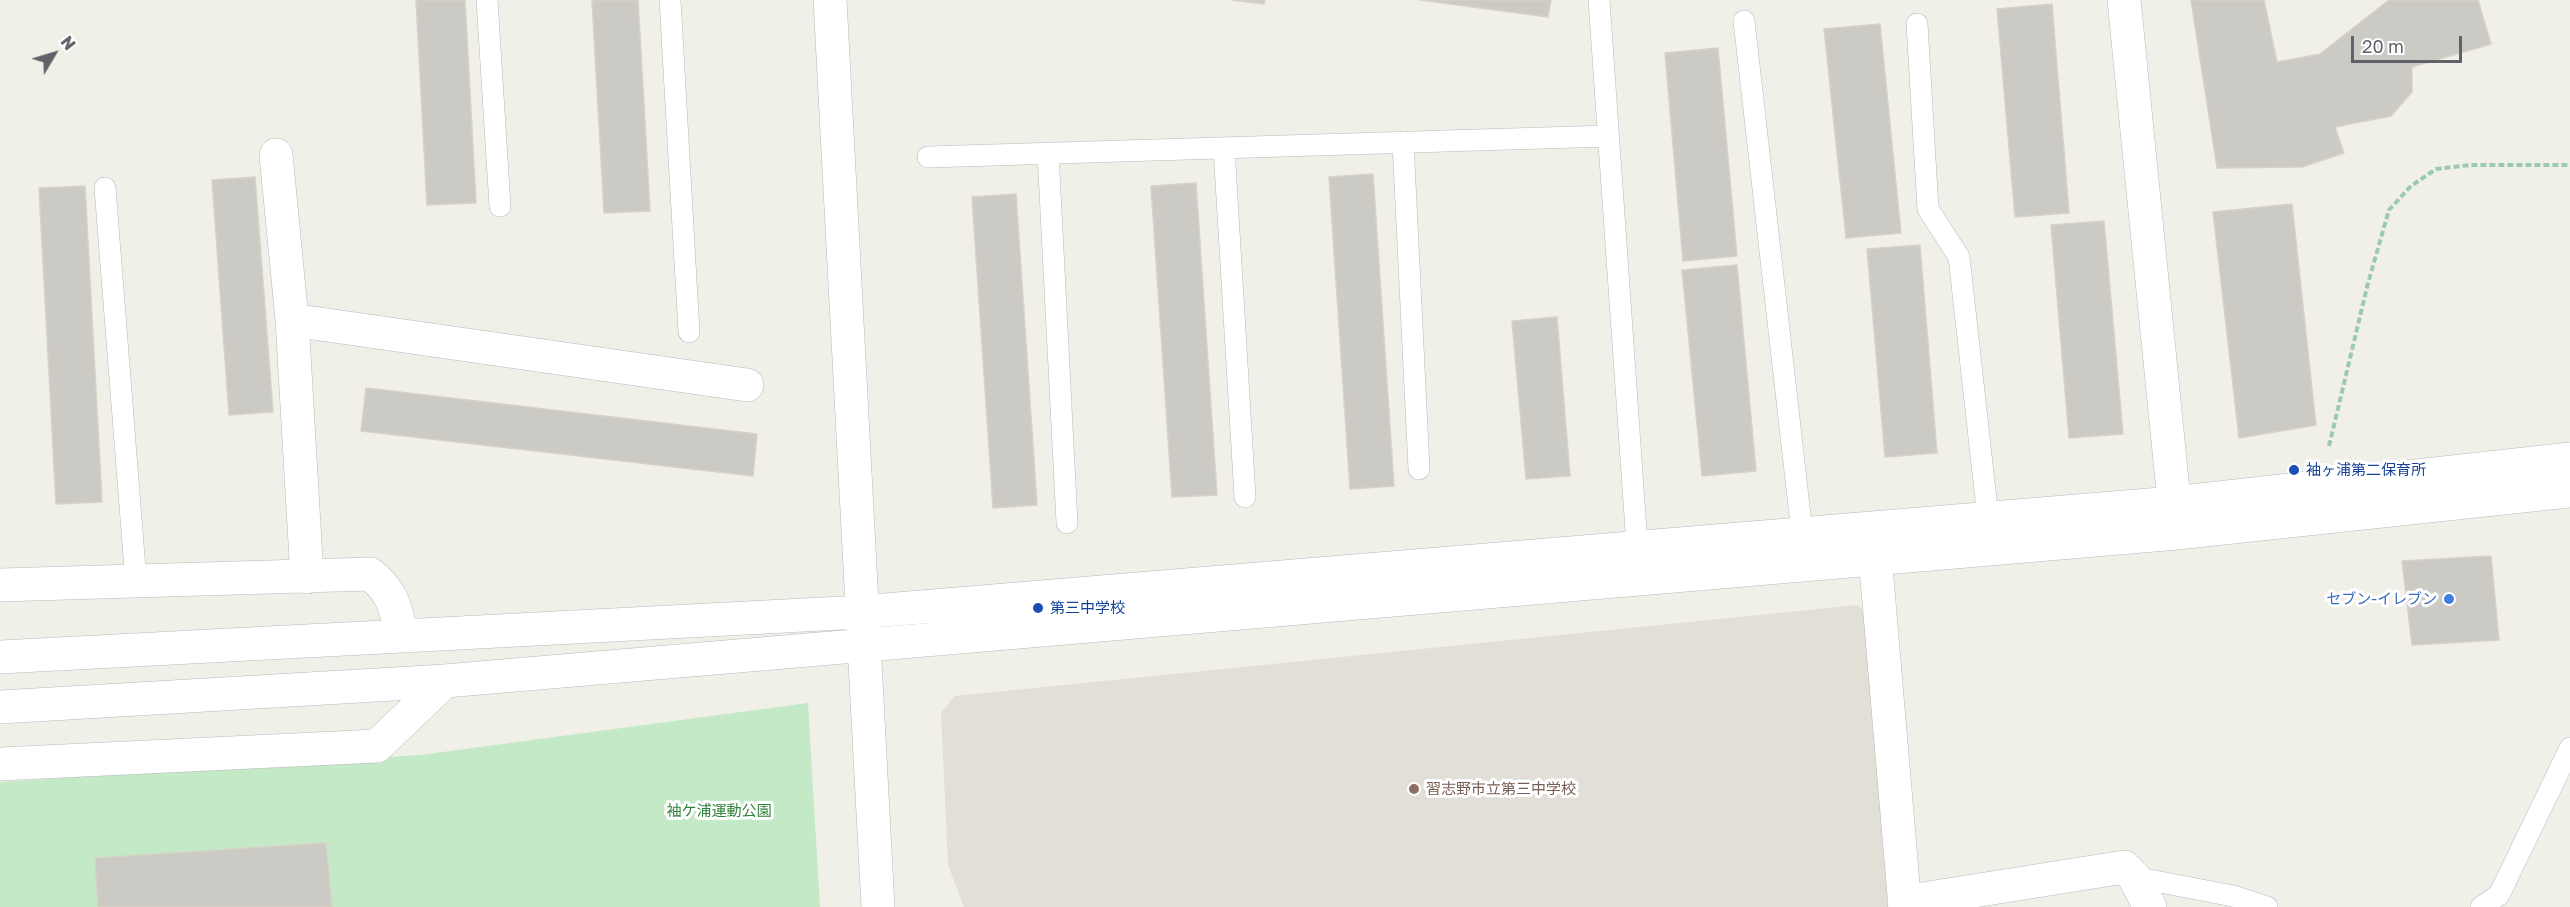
<!DOCTYPE html>
<html>
<head>
<meta charset="utf-8">
<style>
  body { margin:0 }
  #map { position:relative; width:2570px; height:907px; overflow:hidden; background:#f1f0e8; font-family:"Golos Text",sans-serif }
  canvas { display:block }
  .north { position:absolute; left:24px; top:24px; width:60px; height:60px; -webkit-text-stroke:4px #fff; paint-order:stroke; rotate:52deg; font-size:16px; font-weight:700; line-height:24px; text-align:center; color:#5f6268 }
  .north::after { content:''; display:block; margin:auto; width:21px; height:27px; background:#5f6268; clip-path:polygon(50% 0,100% 100%,50% 72%,0 100%) }
  .scale { position:absolute; left:2351px; top:36px; width:111px; height:27px; box-sizing:border-box; border:3px solid #5f6268; border-top:0; padding-left:8px; font-size:18px; line-height:21px; white-space:nowrap; color:#5f6268; -webkit-text-stroke:4px #fff; paint-order:stroke }
</style>
</head>
<body>
<div id="map">
<canvas width="2570" height="907"></canvas>
<div class="north">N</div>
<div class="scale">20 m</div>
</div>
<script>
const context = document.querySelector('canvas').getContext('2d');
context.lineJoin = 'round';
function paint(path, color) { context.fillStyle = color; context.fill(path, 'evenodd'); }
function stroke(path, color, width, dash) { context.strokeStyle = color; context.lineWidth = width; context.lineCap = dash ? 'butt' : 'round'; context.setLineDash(dash || []); context.stroke(path); }
function label(font, color, halo, rows, align = 'center') {
  context.font = font + ' "Golos Text","Noto Sans JP",sans-serif'; context.lineWidth = 6; context.setLineDash([]); context.textBaseline = 'middle'; context.strokeStyle = halo; context.fillStyle = color; for (const [text, x, y, turn = 0] of rows) {
    context.save(); context.translate(x, y); context.rotate((+turn || 0) * Math.PI / 180); context.textAlign = isNaN(turn) ? turn : align; if (halo) context.strokeText(text, 0, 0); context.fillText(text, 0, 0); context.restore();
  }
}
const education = new Path2D(`
  M1858,605L1873,624L1890,907H964L948,865L941,713L955,696Z`);
const green = new Path2D(`
  M808,703L820,907H0V782L420,755Z`);
const building = new Path2D(`
  M416,0H465L476,203L427,205Z
  M592,0H638L650,211L604,213Z
  M1232,0H1265L1264,4Z
  M1420,0H1551L1548,17Z
  M2191,0H2264L2277,62L2320,54L2389,0H2478L2491,44L2412,67V92L2391,116L2335,127L2344,153L2302,167L2217,168Z
  M2052,4L2069,213L2015,217L1997,9Z
  M1880,24L1901,233L1846,238L1824,29Z
  M1718,48L1737,256L1683,261L1665,53Z
  M1373,174L1394,486L1350,489L1329,177Z
  M255,177L273,412L229,415L212,180Z
  M1196,183L1217,495L1172,497L1151,186Z
  M85,186L102,502L56,504L39,188Z
  M1016,194L1037,505L993,508L972,197Z
  M2292,204L2316,425L2239,438L2213,212Z
  M2104,221L2123,434L2069,438L2051,225Z
  M1920,245L1937,453L1885,457L1867,249Z
  M1737,265L1756,471L1702,476L1682,270Z
  M1557,317L1570,476L1526,479L1512,321Z
  M366,388L757,434L753,476L361,431Z
  M2491,556L2499,640L2412,645L2402,561Z
  M326,843L332,907H98L95,858Z`);
const path = new Path2D(`
  M2329,446L2368,283L2389,210L2411,186L2436,169L2470,165H2570`);
const service = new Path2D(`
  M487,0L500,206
  M670,0L689,332
  M1599,0L1638,559
  M1744,21L1802,533
  M1917,24L1928,209L1959,257L1988,518
  M1403,142L1419,469
  M1224,148L1245,497
  M1048,153L1067,523
  M928,157L1608,136
  M105,188L136,582
  M2134,877L2233,896L2267,907
  M2481,907L2499,895L2570,748`);
const minor = new Path2D(`
  M2124,0L2177,531
  M276,155L292,320L307,577
  M292,320L747,385
  M1873,532L1905,907
  M0,585L370,574C392,591 396,607 401,634
  M0,764L377,746L445,681
  M1904,902L2124,867L2134,877L2150,907`);
const tertiary = new Path2D(`
  M830,0L878,907
  M0,657L861,612L2173,503L2570,459
  M0,707L445,681L2177,533L2570,491`);
const markers = [
  [2294,470,6,"#1a4fb4"],
  [2449,599,6,"#3f7fe0"],
  [1038,608,6,"#1a4fb4"],
  [1414,789,6,"#8d6e63"]
];
const transitNames = [
  ["袖ヶ浦第二保育所",2306,470],
  ["第三中学校",1050,608]
];
const shopNames = [
  ["セブン-イレブン",2437,599]
];
const educationNames = [
  ["習志野市立第三中学校",1426,789]
];
const parkNames = [
  ["袖ケ浦運動公園",719,811]
];
paint(education, '#e1dfd6');
paint(green, '#c4e9c7');
paint(building, '#cccac5');
stroke(building, '#d6d2c5', 1.5);
stroke(service, '#b8b9be', 22);
stroke(minor, '#b8b9be', 34);
stroke(tertiary, '#b8b9be', 34);
stroke(path, '#9ccaad', 4, [6, 3]);
stroke(service, '#fff', 21);
stroke(minor, '#fff', 33);
stroke(tertiary, '#fff', 33);
for (const [x, y, r, color] of markers) { const dot = new Path2D(); dot.arc(x, y, r, 0, 2 * Math.PI); context.fillStyle = color; context.fill(dot); stroke(dot, '#fff', 2); }
label('15px', '#164399', '#fff', transitNames, 'left');
label('15px', '#366cbe', '#fff', shopNames, 'right');
label('15px', '#785e54', '#fff', educationNames, 'left');
label('15px', '#32833c', '#fff', parkNames);
</script>
</body>
</html>
